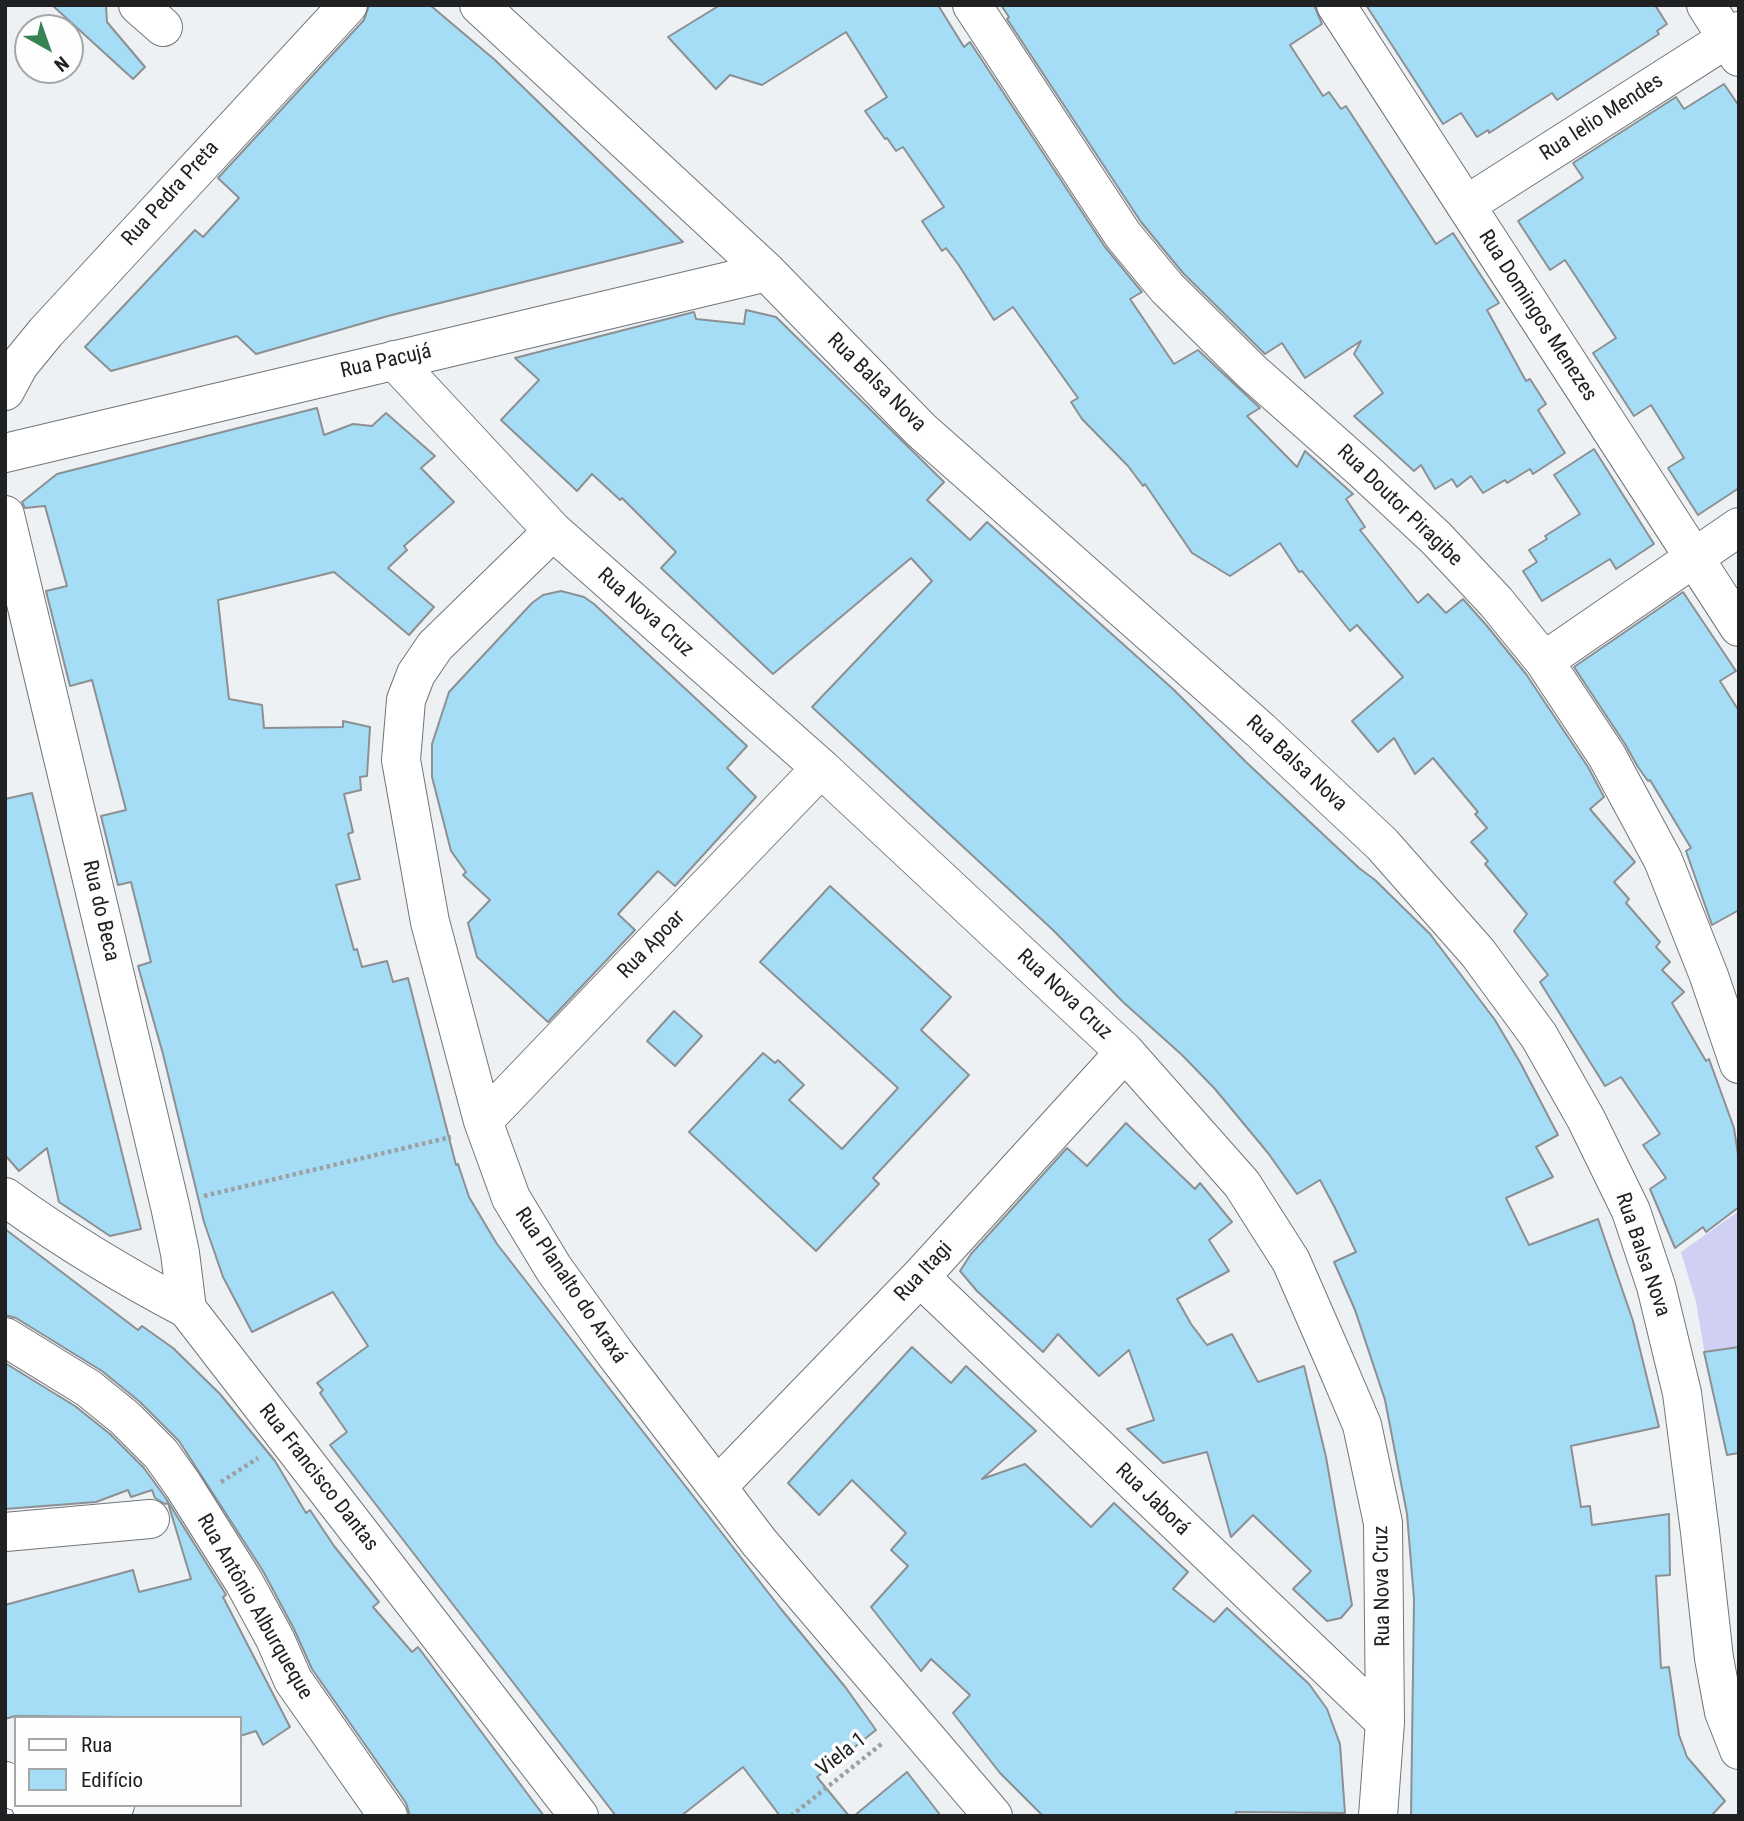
<!DOCTYPE html>
<html>
<head>
<meta charset="utf-8">
<style>
  body { margin:0 }
  #map { position:relative; width:1744px; height:1821px; overflow:hidden; background:#eef1f4; font-family:"Roboto Condensed",sans-serif }
  canvas { display:block }
  .frame { position:absolute; inset:0; border:7px solid #202122; pointer-events:none }
  .legend { position:absolute; left:14px; top:1716px; width:228px; height:91px; box-sizing:border-box; background:#fefeff; border:2px solid #a5a6a7; margin:0; padding:9px 12px; list-style:none; font-size:21px; color:#202122 }
  .legend li { display:flex; align-items:center; gap:14px; height:35px }
  .legend b { width:35px; border:2px solid #a5a6a7 }
  .north { position:absolute; left:14px; top:14px; width:70px; height:70px; box-sizing:border-box; background:#fefeff; border:2px solid #a5a6a7; border-radius:50%; rotate:140deg; font-size:19px; font-weight:700; line-height:28px; text-align:center; color:#202122 }
  .north::after { content:''; display:block; margin:auto; width:24px; height:32px; background:#368453; clip-path:polygon(50% 0,100% 100%,50% 72%,0 100%) }
</style>
</head>
<body>
<div id="map">
<canvas width="1744" height="1821"></canvas>
<div class="frame"></div>
<ul class="legend">
<li><b style="height:9px;background:#fff"></b>Rua</li>
<li><b style="height:19px;background:#a5dcf6"></b>Edifício</li>
</ul>
<div class="north">N</div>
</div>
<script>
const context = document.querySelector('canvas').getContext('2d');
context.lineJoin = 'round';
function paint(path, color) { context.fillStyle = color; context.fill(path, 'evenodd'); }
function stroke(path, color, width, dash) { context.strokeStyle = color; context.lineWidth = width; context.lineCap = dash ? 'butt' : 'round'; context.setLineDash(dash || []); context.stroke(path); }
function label(font, color, halo, rows, align = 'center') {
  context.font = font + ' "Roboto Condensed",sans-serif'; context.lineWidth = 7; context.setLineDash([]); context.textBaseline = 'middle'; context.strokeStyle = halo; context.fillStyle = color; for (const [text, x, y, turn = 0] of rows) {
    context.save(); context.translate(x, y); context.rotate((+turn || 0) * Math.PI / 180); context.textAlign = isNaN(turn) ? turn : align; if (halo) context.strokeText(text, 0, 0); context.fillText(text, 0, 0); context.restore();
  }
}
const green = new Path2D(`
  M1739,1211V1346L1705,1355L1696,1302L1681,1252Z`);
const building = new Path2D(`
  M52,5H106L107,22L145,67L133,79Z
  M369,5H430L495,60L683,242L388,316L256,354L237,336L111,371L85,347L195,230L203,237L239,198L218,178L364,20Z
  M720,5H938L964,47L970,42L1105,247L1142,292L1130,299L1174,364L1198,350L1260,408L1247,416L1297,467L1305,451L1353,494L1346,499L1365,527L1360,530L1418,603L1428,594L1446,613L1463,599L1487,626L1526,674L1588,767L1604,797L1590,809L1635,862L1614,882L1629,899L1626,903L1660,942L1656,947L1670,962L1662,970L1684,992L1672,1003L1706,1061L1709,1059L1734,1128L1739,1161V1207L1706,1232L1703,1227L1675,1248L1650,1189L1666,1178L1643,1145L1660,1134L1621,1077L1605,1086L1540,982L1548,975L1514,931L1527,914L1485,864L1488,861L1471,842L1487,828L1475,814L1478,812L1433,758L1415,774L1394,738L1378,752L1352,721L1403,677L1357,625L1350,631L1302,571L1299,572L1280,543L1230,576L1192,553L1145,484L1143,486L1128,466L1082,419L1071,402L1078,398L1013,307L994,320L958,264L946,248L942,251L922,221L944,207L903,147L896,151L887,138L885,139L865,111L887,97L846,32L762,85L730,75L716,89L668,37Z
  M1001,5H1314L1322,24L1290,45L1323,96L1329,92L1341,109L1346,106L1436,244L1453,233L1499,303L1487,310L1526,381L1530,379L1546,404L1538,410L1565,453L1533,474L1530,469L1507,483L1505,480L1483,493L1471,476L1457,487L1452,479L1435,489L1421,465L1414,471L1354,416L1383,393L1354,354L1361,341L1305,378L1282,343L1265,354L1183,273L1141,222L1007,19L1009,17Z
  M1366,5H1655L1667,24L1657,31L1659,34L1557,100L1552,93L1489,133L1488,130L1477,137L1461,113L1443,124Z
  M1724,84L1739,106V488L1698,515L1668,468L1684,458L1651,405L1634,416L1593,353L1616,338L1565,260L1550,270L1518,221L1583,178L1573,163L1676,97L1684,109Z
  M746,310L776,317L944,482L927,500L970,540L987,522L1173,689L1246,762L1359,868L1375,880L1430,934L1495,1020L1521,1064L1558,1135L1536,1147L1553,1177L1506,1198L1529,1245L1598,1219L1633,1321L1659,1427L1571,1446L1581,1507L1590,1506L1592,1525L1669,1514L1670,1575L1656,1576L1661,1668L1669,1667L1679,1735L1687,1757L1725,1801L1711,1816H1411L1414,1599L1407,1514L1385,1400L1355,1310L1334,1262L1356,1252L1335,1208L1320,1180L1297,1194L1268,1153L1215,1089L1182,1055L1123,1002L1053,930L812,707L932,581L911,558L773,674L661,568L676,552L622,498L620,500L592,474L577,491L501,420L539,380L515,358L694,312L696,319L744,324Z
  M317,408L324,435L353,424L372,426L386,413L435,456L421,468L454,502L404,546L407,550L388,568L434,607L409,635L334,572L218,600L229,699L262,705L264,728L343,727V721L370,727L367,776L360,777L361,790L344,794L353,832L348,834L360,879L336,885L354,950L357,949L362,967L387,961L393,982L408,978L456,1165L458,1164L469,1197L497,1244L781,1609L846,1688L876,1730L817,1777L849,1816H780L743,1767L681,1816H616L330,1445L347,1432L320,1393L323,1390L317,1383L368,1346L333,1292L252,1332L223,1277L204,1222L163,1054L138,966L151,962L131,882L118,885L101,816L126,810L121,791L92,680L70,686L46,591L67,586L45,506L25,508L22,502L57,474Z
  M1594,449L1654,544L1616,569L1610,559L1542,601L1523,571L1537,562L1529,550L1547,539L1545,536L1580,514L1554,475Z
  M561,591L584,597L594,604L747,746L727,768L756,797L675,886L658,871L618,914L635,930L548,1022L477,957L468,923L490,900L463,875L466,872L451,851L432,777V744L449,692L532,603L543,595Z
  M1683,592L1736,671L1720,681L1739,711V910L1712,925L1686,851L1691,848L1650,780L1648,781L1638,767L1625,744L1574,667Z
  M32,793L141,1229L110,1236L59,1202L47,1148L19,1171L5,1155V799Z
  M830,886L951,997L921,1030L969,1075L873,1178L879,1184L816,1251L689,1132L763,1053L775,1063L778,1060L804,1085L789,1100L842,1149L898,1088L760,962Z
  M674,1011L702,1036L675,1066L647,1041Z
  M1126,1123L1195,1189L1200,1183L1232,1222L1209,1240L1229,1271L1177,1299L1191,1324L1207,1345L1232,1334L1258,1382L1304,1366L1326,1457L1352,1605L1341,1618L1327,1621L1293,1589L1311,1571L1253,1515L1231,1537L1207,1452L1163,1463L1127,1429L1154,1420L1129,1350L1099,1376L1058,1334L1043,1352L977,1291L960,1271L971,1254L1067,1148L1087,1166Z
  M5,1229L138,1330L142,1326L173,1348L220,1394L275,1461L306,1513L310,1510L334,1546L379,1602L373,1607L412,1652L418,1647L544,1816H410L406,1803L312,1669L294,1629L263,1571L179,1441L140,1402L102,1371L16,1318L5,1315Z
  M912,1347L951,1383L966,1366L1036,1431L982,1479L1025,1464L1091,1527L1114,1503L1188,1572L1173,1589L1214,1622L1227,1608L1309,1684L1327,1709L1340,1744L1345,1813L1236,1812L1235,1816H1043L1000,1773L953,1713L970,1695L931,1659L921,1671L871,1607L908,1566L891,1550L906,1533L852,1480L819,1515L788,1483Z
  M1739,1347V1453L1727,1455L1704,1352Z
  M5,1363L75,1406L110,1434L144,1468L165,1497L225,1593L226,1595L223,1597L290,1727L263,1745L256,1731L240,1736V1718L15,1716L5,1719V1605L133,1570L139,1592L191,1579L168,1503L165,1504L155,1498L152,1490L131,1497L128,1490L96,1502L5,1509Z
  M907,1772L941,1816H854Z`);
const path = new Path2D(`
  M204,1196L451,1137
  M221,1482L258,1458
  M791,1816L884,1742`);
const minor = new Path2D(`
  M138,5L163,27
  M479,5L767,272L921,430L1260,730L1382,844L1478,953L1539,1036L1586,1119L1631,1211L1656,1286L1682,1393L1700,1532L1714,1658L1724,1712L1739,1750
  M972,5L1123,235L1167,288L1252,372L1364,471L1436,538L1496,602L1544,661L1607,756L1663,860L1709,976L1739,1064
  M1336,5L1739,627
  M1706,5L1739,57
  M1466,205L1739,31
  M394,360L553,531L821,768L1125,1052L1242,1184L1291,1261L1336,1364L1362,1425L1383,1523L1385,1722L1378,1816
  M5,391L19,365L46,332L348,5
  M5,453L767,272
  M5,515L170,1206L180,1253L187,1309
  M553,531L435,646L416,674L406,700L401,760L430,922L483,1121L511,1198L554,1269L614,1352L759,1542L993,1816
  M1544,661L1739,527
  M483,1121L821,768
  M5,1197C63,1239 124,1276 187,1309L579,1816
  M920,1277L1385,1722
  M5,1337L88,1388L125,1418L161,1454L183,1485L244,1582L275,1639L293,1680L388,1816
  M717,1487L920,1277L1125,1052
  M5,1532L150,1519
  M5,1781L16,1791
  M31,1805L42,1816
  M63,1816L115,1805`);
const streetNames = [
  ["Rua lelio Mendes",1602,118,-33],
  ["Rua Pedra Preta",171,194,-48],
  ["Rua Domingos Menezes",1537,316,57],
  ["Rua Pacujá",386,362,-13],
  ["Rua Balsa Nova",876,383,45],
  ["Rua Doutor Piragibe",1399,506,44],
  ["Rua Nova Cruz",645,613,42],
  ["Rua Balsa Nova",1296,764,43],
  ["Rua do Beca",100,911,77],
  ["Rua Apoar",652,945,-46],
  ["Rua Nova Cruz",1064,995,43],
  ["Rua Balsa Nova",1642,1255,71],
  ["Rua Itagi",924,1272,-47],
  ["Rua Planalto do Araxá",570,1286,56],
  ["Rua Francisco Dantas",318,1478,52],
  ["Rua Jaborá",1152,1500,44],
  ["Rua Nova Cruz",1383,1586,-91],
  ["Rua Antônio Alburqueque",254,1607,60],
  ["Viela 1",842,1755,-38]
];
paint(green, '#cfd0f3');
paint(building, '#a5dcf6');
stroke(building, '#8c9092', 2);
stroke(minor, '#727578', 40);
stroke(path, '#9d9fa1', 4.5, [3.5, 3.5]);
stroke(minor, '#fff', 38);
label('21px', '#202122', '#fefeff', streetNames);
</script>
</body>
</html>
